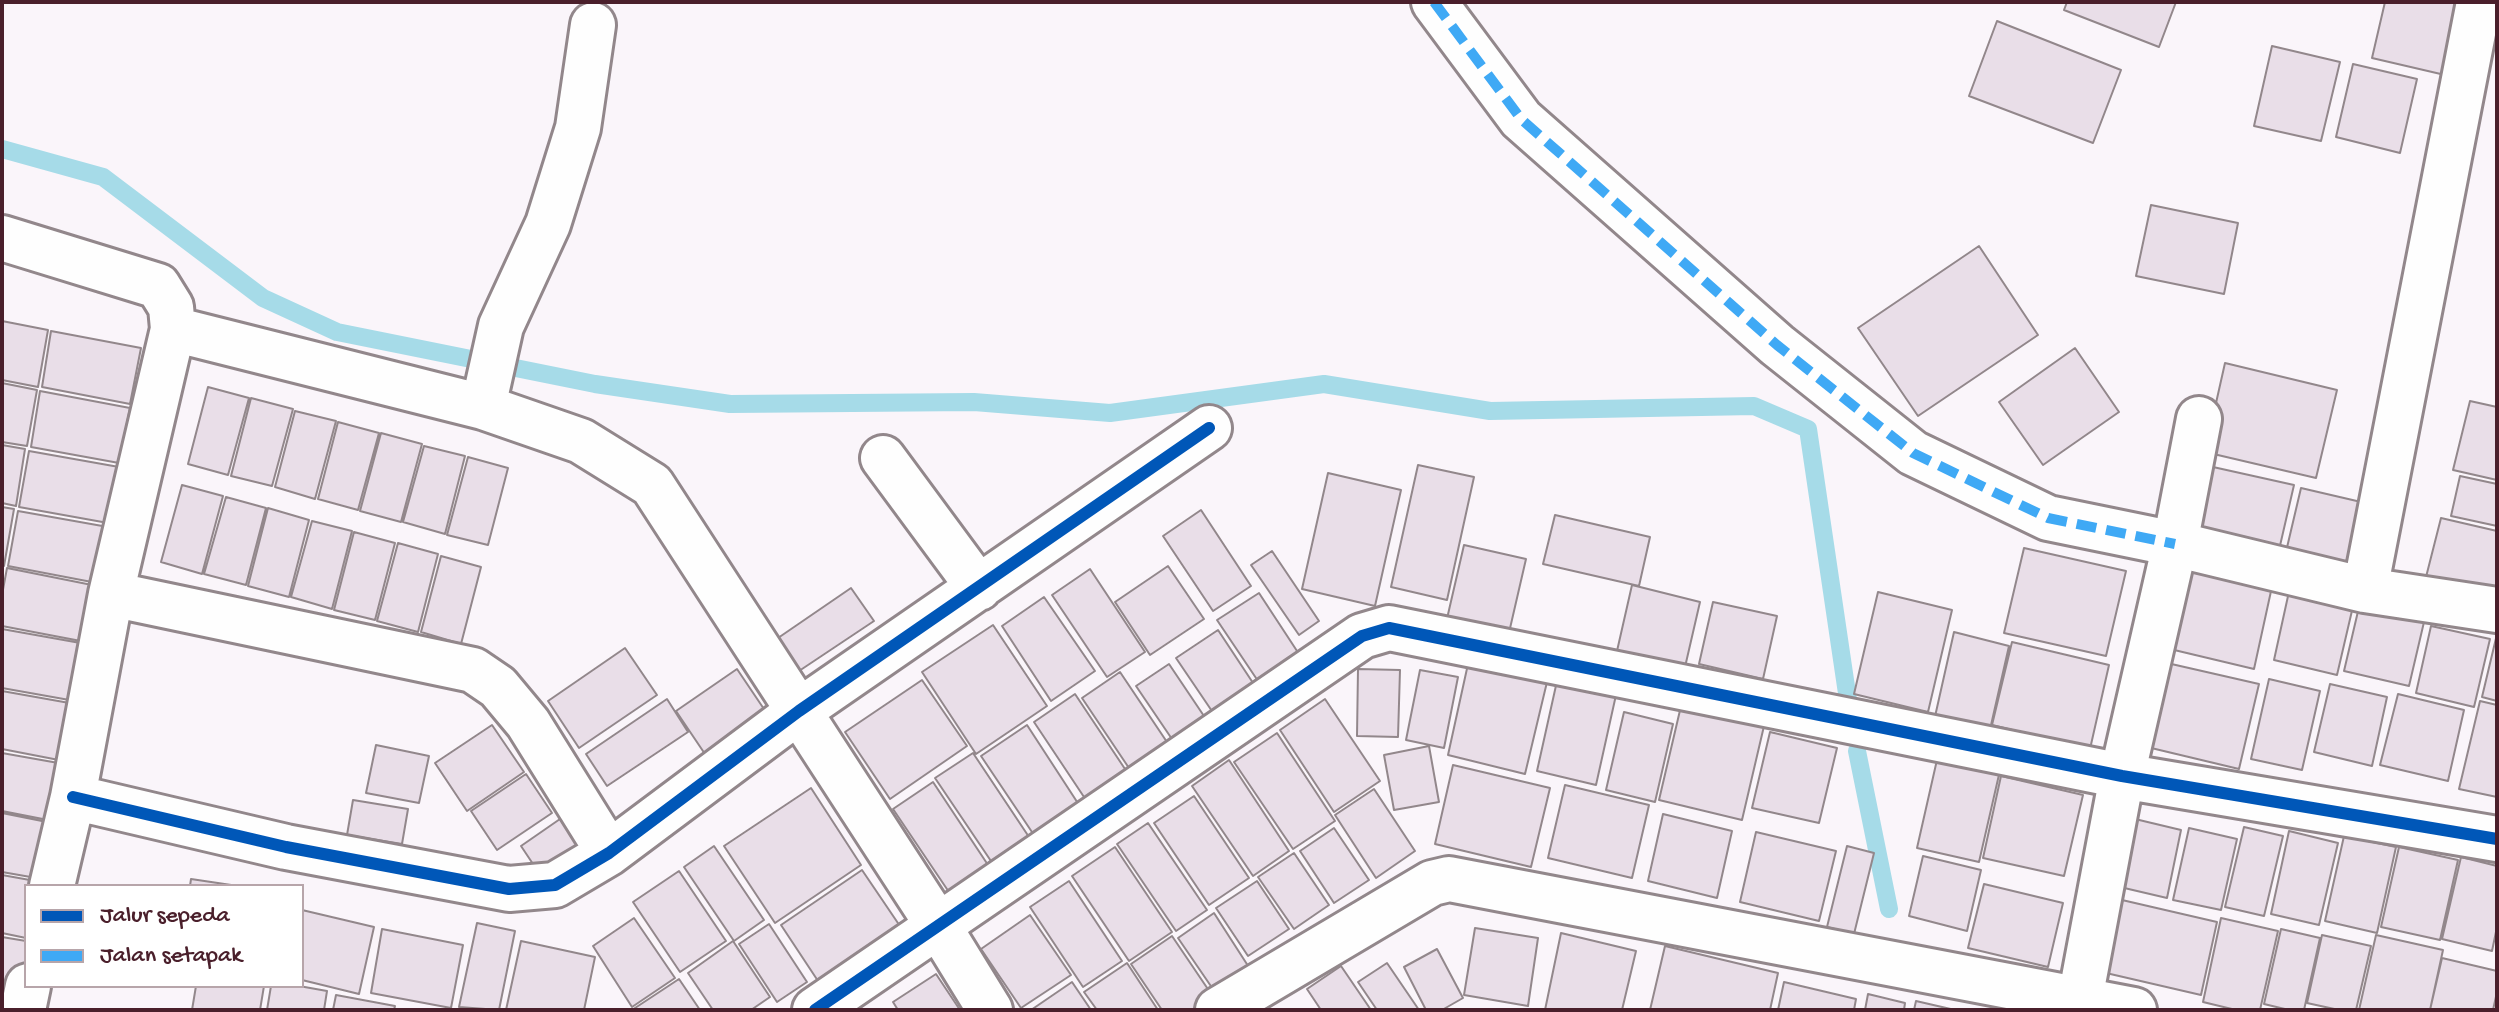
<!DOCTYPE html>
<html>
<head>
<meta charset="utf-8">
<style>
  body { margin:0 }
  #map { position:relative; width:2499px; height:1012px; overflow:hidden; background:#faf5fa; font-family:"Gochi Hand",sans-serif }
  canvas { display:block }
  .frame { position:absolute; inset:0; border:4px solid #4a1f2b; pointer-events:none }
  .legend { position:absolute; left:24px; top:884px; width:280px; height:104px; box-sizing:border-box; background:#fff; border:2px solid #b7a5aa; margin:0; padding:10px 14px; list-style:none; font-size:24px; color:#4a1f2b }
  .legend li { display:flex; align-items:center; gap:16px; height:40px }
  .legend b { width:40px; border:2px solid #b7a5aa }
</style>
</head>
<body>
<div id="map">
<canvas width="2499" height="1012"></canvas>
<div class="frame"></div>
<ul class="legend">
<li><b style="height:10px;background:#0057b8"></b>Jalur sepeda</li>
<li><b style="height:10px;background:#3fa9f5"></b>Jalan setapak</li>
</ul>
</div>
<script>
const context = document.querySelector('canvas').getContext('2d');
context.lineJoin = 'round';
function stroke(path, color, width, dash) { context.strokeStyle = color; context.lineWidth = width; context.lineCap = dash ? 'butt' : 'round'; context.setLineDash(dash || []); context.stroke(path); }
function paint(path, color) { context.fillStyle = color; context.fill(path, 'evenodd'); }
const stream = new Path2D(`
  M2,149L103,177L263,298L337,332L595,384L730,404L974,402L1110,413L1324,384L1490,411L1754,406L1808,429L1849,707
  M1857,751L1889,909`);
const building = new Path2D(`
  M2067,2H2176L2159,47L2064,10Z
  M2385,2H2462L2445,75L2372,58Z
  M1997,21L2121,70L2093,143L1969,96Z
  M2272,46L2340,62L2321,141L2254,126Z
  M2353,64L2417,79L2400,153L2336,137Z
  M2151,205L2238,223L2224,294L2136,276Z
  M1979,246L2038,335L1918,416L1858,328Z
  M2,321L48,330L38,387L2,380Z
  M51,331L141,348L130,404L42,387Z
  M2075,348L2119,412L2043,465L1999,402Z
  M2225,363L2337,390L2316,478L2205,452Z
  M2,383L37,390L27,446L2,442Z
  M208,387L249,398L228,475L188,464Z
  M40,391L130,408L119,463L31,447Z
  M251,398L293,409L272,486L231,476Z
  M2470,401L2497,407V480L2453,470Z
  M295,411L336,421L315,499L275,487Z
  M338,422L379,433L358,510L318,499Z
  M381,433L422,444L401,522L360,511Z
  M2,445L25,449L16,506L2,503Z
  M424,446L465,456L445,534L403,522Z
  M29,451L119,467L108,523L19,507Z
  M468,457L508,468L488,545L447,535Z
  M1418,465L1474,477L1447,600L1391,587Z
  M2213,467L2294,485L2279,550L2198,532Z
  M1328,473L1401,490L1375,606L1302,589Z
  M2460,476L2497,484V526L2451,516Z
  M182,485L223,496L202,574L161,562Z
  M2301,488L2374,505L2358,573L2285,556Z
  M226,497L266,508L246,585L204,574Z
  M2,507L14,509L4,566H2Z
  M268,508L309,520L289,597L248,586Z
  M1201,510L1251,586L1213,611L1163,536Z
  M18,511L108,527L97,583L8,566Z
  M1555,515L1650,537L1639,586L1543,564Z
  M2441,518L2497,531V599L2425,581Z
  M312,521L352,531L332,609L291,597Z
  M354,532L395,543L375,620L334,610Z
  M398,543L438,554L418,632L377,621Z
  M1464,545L1526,559L1508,637L1446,623Z
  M2024,548L2126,571L2106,656L2004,633Z
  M1272,551L1319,621L1299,635L1251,565Z
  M441,556L481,567L461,644L421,632Z
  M2189,563L2273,582L2254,669L2170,649Z
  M1168,566L1204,619L1150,655L1115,602Z
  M7,568L97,586L86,642L2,626V595Z
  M1090,569L1145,652L1107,677L1052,595Z
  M1632,585L1700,602L1685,667L1617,651Z
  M2290,587L2354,602L2337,675L2274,660Z
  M851,588L874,621L799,671L778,638Z
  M1878,592L1952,610L1928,712L1854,694Z
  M1259,593L1299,654L1258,681L1217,620Z
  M1044,597L1095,671L1051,701L1002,626Z
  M1713,602L1777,616L1763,679L1699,664Z
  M2359,607L2424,622L2409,686L2344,671Z
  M993,625L1047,706L976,754L922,672Z
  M2431,626L2490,639L2474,707L2416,693Z
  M2,629L86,644L75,701L2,688Z
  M1218,630L1259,692L1218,720L1176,658Z
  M1954,632L2009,646L1989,734L1934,721Z
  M2497,634V701L2482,697Z
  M2012,642L2109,665L2090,749L1992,725Z
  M625,648L657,695L579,748L548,701Z
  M2167,663L2259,684L2239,769L2147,747Z
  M1169,664L1208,722L1176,745L1136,686Z
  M1468,664L1547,682L1525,774L1448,755Z
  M737,669L768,715L707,757L676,711Z
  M1358,669L1400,670L1398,737L1357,736Z
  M1420,670L1458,677L1444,748L1406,740Z
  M1120,672L1175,754L1137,780L1082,698Z
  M2269,679L2320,691L2302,770L2251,759Z
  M922,680L967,746L890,799L845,732Z
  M1557,681L1616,695L1596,785L1537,771Z
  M2330,684L2387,697L2372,766L2314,752Z
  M2,691L75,704L64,761L2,749Z
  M1075,694L1135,784L1094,812L1034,722Z
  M2398,694L2464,710L2448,781L2380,765Z
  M667,699L688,732L607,786L586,754Z
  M1325,699L1380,781L1334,812L1280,730Z
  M2480,701L2497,705V797L2459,789Z
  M1681,706L1764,726L1742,820L1659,800Z
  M1624,712L1673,724L1655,802L1606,790Z
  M492,725L524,772L467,811L435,763Z
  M1027,725L1083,811L1038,841L981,756Z
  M1770,732L1837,748L1819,823L1752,808Z
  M1277,733L1335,821L1293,849L1234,762Z
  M376,745L429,756L419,803L366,793Z
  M1429,746L1439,802L1394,810L1384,755Z
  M1939,751L2001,766L1979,862L1917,848Z
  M2,753L64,764L53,821L2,811Z
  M973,753L1033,843L995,867L935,778Z
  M1229,760L1289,851L1253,876L1192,786Z
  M1453,765L1550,788L1531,867L1435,844Z
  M526,774L552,813L497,850L471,811Z
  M2001,776L2083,795L2064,876L1983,858Z
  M933,782L994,874L955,901L893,809Z
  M1565,785L1649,805L1632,878L1548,858Z
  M811,788L861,865L775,923L724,846Z
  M1374,789L1415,851L1376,878L1335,815Z
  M1194,796L1249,878L1209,905L1154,823Z
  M353,800L408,809L402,844L347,835Z
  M2,813L52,823L42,879L2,872Z
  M1663,814L1732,831L1717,898L1648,881Z
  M560,819L582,852L543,879L521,846Z
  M2135,819L2181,830L2167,898L2120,887Z
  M1148,823L1207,910L1176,931L1117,844Z
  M2244,827L2283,836L2264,916L2225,907Z
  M1334,828L1369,880L1334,903L1300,851Z
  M2189,828L2237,839L2221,910L2173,900Z
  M2289,831L2338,843L2319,925L2271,914Z
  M1756,832L1836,851L1819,921L1740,902Z
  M2344,836L2396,847L2377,933L2325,921Z
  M714,846L764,920L734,941L684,867Z
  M1847,846L1874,853L1854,934L1827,927Z
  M1115,847L1172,932L1129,961L1072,876Z
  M2399,847L2458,860L2440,940L2381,927Z
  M1294,853L1329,905L1294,929L1258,877Z
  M1923,856L1981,870L1967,931L1909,916Z
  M2461,857L2497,866V927L2492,951L2442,939Z
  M862,870L904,932L822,987L781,925Z
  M679,871L726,941L680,972L633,902Z
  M2,875L41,882V886H26V938L2,933Z
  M191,879L238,886H190Z
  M1069,881L1122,961L1083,987L1030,907Z
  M1257,881L1289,929L1248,956L1216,908Z
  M1984,884L2063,903L2048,967L1968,948Z
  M2122,900L2217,922L2201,995L2106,973Z
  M302,910L374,927L359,994L302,980Z
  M1214,913L1252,972L1217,995L1178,938Z
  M1030,915L1071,975L1021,1008L981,949Z
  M634,918L675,978L632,1007L593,946Z
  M2221,918L2278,931L2260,1010H2236L2203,1002Z
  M477,923L515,931L499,1010L459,1007Z
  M769,924L807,982L777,1002L739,944Z
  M1475,928L1538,938L1528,1006L1464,995Z
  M382,929L463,945L451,1008L371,993Z
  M2281,929L2320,938L2304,1010H2289L2264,1004Z
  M1561,933L1636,951L1622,1010H1545Z
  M2322,935L2371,946L2356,1010H2339L2307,1003Z
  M2376,935L2443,950L2430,1010H2359Z
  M1172,936L1218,1004L1209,1010H1162L1131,964Z
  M2,937L26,941V961L19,999L2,995Z
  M521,941L595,957L584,1010H506Z
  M733,941L770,997L751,1010H713L688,973Z
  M1665,946L1778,973L1770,1010H1650Z
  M1437,949L1463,998L1442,1010H1426L1404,967Z
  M2442,958L2497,971V992L2493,1010H2430Z
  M1127,963L1158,1010H1097L1084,992Z
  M1387,963L1419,1010H1377L1358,982Z
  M1341,966L1371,1010H1321L1307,989Z
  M936,974L960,1010H898L893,1002Z
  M679,979L700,1010H632Z
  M1072,982L1091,1010H1031Z
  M1784,982L1856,999L1854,1010H1778Z
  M196,986H264L260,1010H192Z
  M271,986H299L327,991L324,1010H267Z
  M1868,994L1905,1003L1904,1010H1865Z
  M336,995L395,1006L394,1010H333Z
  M1916,1001L1955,1010H1914Z`);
const minor = new Path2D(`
  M1434,2L1521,119L1777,345L1913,453L2048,518L2175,544L2365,590L2497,610
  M2,238L158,286L171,307L173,329L111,594L73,797L52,886
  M173,329L483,407L581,441L652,485L939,927L990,1010
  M483,407L501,326L548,224L578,128L593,25
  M883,458L979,588
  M2365,590L2479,2
  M111,594L473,670L498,687L528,723L609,853
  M73,797L286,847L509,889L555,885L609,853L799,711L1209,428
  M23,1010L28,986
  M815,1010L1362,636L1389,628L2122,776L2497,839
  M2078,1010L2122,776L2175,544L2199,419`);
const tertiary = new Path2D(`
  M1218,1010L1432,883L1449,879L2134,1010`);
const quiet = new Path2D(`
  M1434,2L1521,119L1777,345L1913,453L2048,518L2175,544`);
const cycleway = new Path2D(`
  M73,797L286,847L509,889L555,885L609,853L799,711L1209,428
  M815,1010L1362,636L1389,628L2122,776L2497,839`);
stroke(stream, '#a6dbe8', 18);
paint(building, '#e9dee8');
stroke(building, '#92878b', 2);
stroke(minor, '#92878b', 50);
stroke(tertiary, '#92878b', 50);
stroke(minor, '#fefefe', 44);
stroke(tertiary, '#fefefe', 44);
stroke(quiet, '#3fa9f5', 10, [20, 10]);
stroke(cycleway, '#0057b8', 12);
</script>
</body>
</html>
